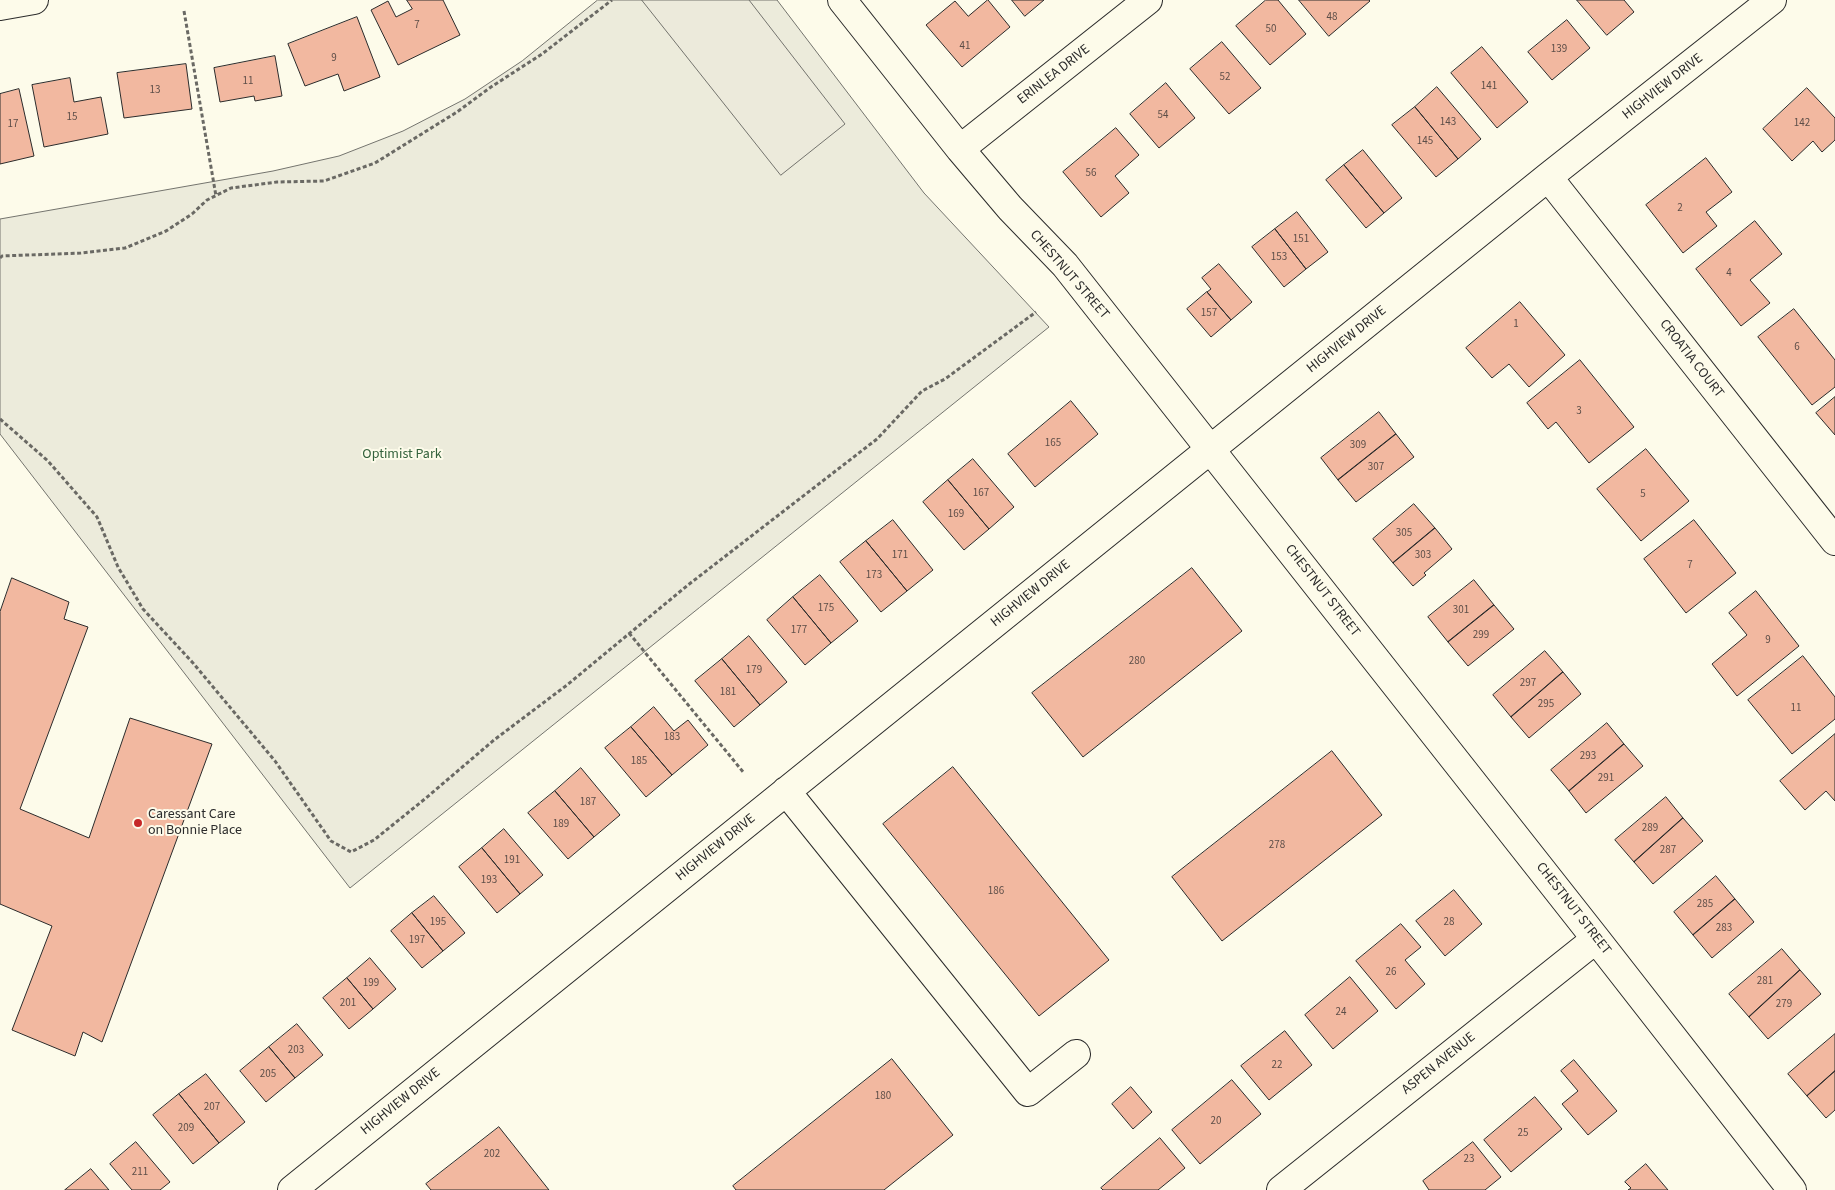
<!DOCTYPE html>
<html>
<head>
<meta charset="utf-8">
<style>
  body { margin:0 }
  canvas { display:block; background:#fdfbea }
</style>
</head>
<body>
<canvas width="1835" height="1190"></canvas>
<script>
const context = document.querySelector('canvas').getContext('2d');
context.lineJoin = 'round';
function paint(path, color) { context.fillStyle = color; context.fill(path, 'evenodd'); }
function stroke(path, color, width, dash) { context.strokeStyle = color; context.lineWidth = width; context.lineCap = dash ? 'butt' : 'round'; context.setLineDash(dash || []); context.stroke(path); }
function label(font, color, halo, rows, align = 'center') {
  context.font = font + ' "Source Sans 3",sans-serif'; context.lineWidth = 4; context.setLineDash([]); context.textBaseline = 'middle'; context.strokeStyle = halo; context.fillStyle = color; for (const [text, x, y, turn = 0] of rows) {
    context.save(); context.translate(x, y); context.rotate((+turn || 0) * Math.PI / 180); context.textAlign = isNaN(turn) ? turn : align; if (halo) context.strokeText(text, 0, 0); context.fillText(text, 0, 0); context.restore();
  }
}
const green = new Path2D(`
  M598,0H777L924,193L1049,327L350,888L0,434V219L273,171L339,156L403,131L465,99L522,61Z`);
const parking = new Path2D(`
  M642,0H749L845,124L781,175Z`);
const building = new Path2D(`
  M407,0H443L460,35L398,65L371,10L388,1L396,17L412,9Z
  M988,0L1010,27L962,67L926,25L955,1L968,16Z
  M1012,0H1044L1025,16Z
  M1266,0H1278L1306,34L1270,65L1236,26Z
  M1299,0H1369L1370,1L1329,36Z
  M1577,0H1624L1634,12L1607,35Z
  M357,17L380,77L344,91L338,74L305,86L288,44Z
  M1567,20L1590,48L1552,80L1528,52Z
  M1222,42L1261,88L1229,114L1190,69Z
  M1482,47L1528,102L1497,128L1451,73Z
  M275,56L282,96L255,101L254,96L220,102L214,68Z
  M186,64L192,109L124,118L117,73Z
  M70,78L74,102L101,97L108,134L44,147L32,85Z
  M1166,83L1195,118L1159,148L1130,114Z
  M1437,87L1481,139L1458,159L1415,107Z
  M1807,88L1835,118V140L1822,152L1813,141L1792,161L1763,129Z
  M19,89L34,156L0,164V94Z
  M1415,107L1458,159L1436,177L1392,125Z
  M1116,128L1139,155L1115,176L1129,193L1101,217L1063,172Z
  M1363,150L1402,198L1384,213L1344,165Z
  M1706,158L1732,192L1706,212L1717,226L1683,253L1646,205Z
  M1344,165L1384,213L1366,228L1326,180Z
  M1297,212L1328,252L1306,269L1275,229Z
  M1755,221L1782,254L1750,280L1770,303L1741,326L1696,269Z
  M1275,229L1306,269L1284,287L1252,247Z
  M1219,264L1252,302L1231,320L1207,292L1211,289L1202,278Z
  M1207,292L1231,320L1211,337L1187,309Z
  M1520,302L1565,355L1529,387L1509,364L1492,378L1466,348Z
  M1794,309L1835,360V387L1812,405L1758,337Z
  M1580,360L1634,427L1589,463L1556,422L1548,429L1527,403Z
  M1835,397V435L1816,413Z
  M1071,401L1098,434L1035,487L1008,454Z
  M1379,412L1396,434L1338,480L1321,458Z
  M1396,434L1414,457L1356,502L1338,480Z
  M1646,449L1689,501L1641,541L1597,489Z
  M973,459L1014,507L989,529L948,480Z
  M948,480L989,529L964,550L923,502Z
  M1414,504L1435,528L1393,563L1373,539Z
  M893,520L933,570L907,591L866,541Z
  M1694,520L1736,573L1686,613L1644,559Z
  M1435,528L1452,549L1424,573L1426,575L1413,586L1393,563Z
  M866,541L907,591L881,612L840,562Z
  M1192,568L1242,631L1083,757L1032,693Z
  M820,575L858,621L831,643L793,597Z
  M12,578L69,602L64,619L88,627L20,809L89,838L130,718L212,744L102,1042L83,1032L75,1056L12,1030L52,926L0,904V612Z
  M1474,580L1494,605L1448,642L1428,617Z
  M1756,591L1799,646L1737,696L1712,664L1747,635L1729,613Z
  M793,597L831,643L805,665L767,620Z
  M1494,605L1514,629L1468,666L1448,642Z
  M749,636L787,682L760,705L722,659Z
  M1545,651L1563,672L1511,717L1493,695Z
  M1803,656L1835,697V719L1792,754L1748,700Z
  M722,659L760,705L734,727L695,681Z
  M1563,672L1581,694L1529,738L1511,717Z
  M654,707L674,731L688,720L708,745L672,775L631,727Z
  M1607,723L1624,744L1569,791L1551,770Z
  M631,727L672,775L646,797L605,748Z
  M1835,734V801L1826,791L1805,810L1780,781Z
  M1624,744L1643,766L1586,813L1569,791Z
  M1332,751L1382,815L1222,941L1172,877Z
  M953,767L1109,960L1039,1016L883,824Z
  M581,768L620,815L594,837L555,791Z
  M555,791L594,837L568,859L528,813Z
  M1666,797L1683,818L1634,862L1615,840Z
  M1683,818L1703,841L1653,884L1634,862Z
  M504,829L543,875L520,894L482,848Z
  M482,848L520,894L497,913L459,867Z
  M1716,876L1735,899L1693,935L1674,912Z
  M1454,890L1482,924L1445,956L1416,921Z
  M434,896L465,933L443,951L412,913Z
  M1735,899L1754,922L1712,958L1693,935Z
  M412,913L443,951L422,968L391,931Z
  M1401,924L1421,947L1405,960L1425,984L1396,1009L1356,961Z
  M1782,949L1800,970L1749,1017L1729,994Z
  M370,958L396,989L373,1009L347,978Z
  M1800,970L1821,994L1768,1039L1749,1017Z
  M1350,977L1378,1011L1333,1049L1305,1015Z
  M347,978L373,1009L349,1029L323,998Z
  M297,1024L323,1055L295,1078L269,1047Z
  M1285,1031L1312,1065L1269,1100L1241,1066Z
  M1835,1034V1071L1807,1096L1788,1074Z
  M269,1047L295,1078L266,1102L240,1071Z
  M892,1059L953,1135L884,1190H736L733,1186Z
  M1574,1060L1617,1111L1588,1135L1562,1104L1578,1091L1561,1071Z
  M1835,1071V1110L1826,1118L1807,1096Z
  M206,1074L245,1122L219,1143L179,1094Z
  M1232,1080L1261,1114L1200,1164L1172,1130Z
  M1131,1087L1152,1112L1133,1129L1112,1104Z
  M179,1094L219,1143L193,1164L153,1115Z
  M1535,1097L1562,1129L1511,1172L1484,1140Z
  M499,1127L549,1190H431L426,1184Z
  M1160,1138L1185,1168L1158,1190H1103L1101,1188Z
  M136,1142L170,1182L160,1190H132L110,1164Z
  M1473,1142L1501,1177L1485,1190H1429L1423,1181Z
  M1646,1164L1668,1190H1628L1631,1188L1625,1182Z
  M91,1169L109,1190H65Z`);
const path = new Path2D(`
  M184,11L216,196
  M0,258L2,256L81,253L125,248L166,231L192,214L207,200L231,188L277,182L324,181L375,163L457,112L491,87L542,54L612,0
  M0,419L48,461L97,517L118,567L143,609L193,663L275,761L331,841L351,852L374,840L426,798L494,740L567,685L688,585L877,439L922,391L945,379L1036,312
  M629,633L744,773`);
const minor = new Path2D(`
  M842,0L960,149L1010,208L1065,265L1596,939L1792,1190
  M0,6L34,0
  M960,149L1148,0
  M1548,177L1835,541
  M786,791L1028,1092L1076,1054
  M292,1190L1548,177L1772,0
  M1281,1190L1596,939`);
const markers = [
  [138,823,5,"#c62828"]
];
const numberNames = [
  ["48",1332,18],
  ["7",417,26],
  ["50",1271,30],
  ["41",965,47],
  ["139",1559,50],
  ["9",334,59],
  ["52",1225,78],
  ["11",248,82],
  ["141",1489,87],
  ["13",155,91],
  ["54",1163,116],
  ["15",72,118],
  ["143",1448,123],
  ["142",1802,124],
  ["17",13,125],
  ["145",1425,142],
  ["56",1091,174],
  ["2",1680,209],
  ["151",1301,240],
  ["153",1279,258],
  ["4",1729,274],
  ["157",1209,314],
  ["1",1516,325],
  ["6",1797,348],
  ["3",1579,412],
  ["165",1053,444],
  ["309",1358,446],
  ["307",1376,468],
  ["167",981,494],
  ["5",1643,495],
  ["169",956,515],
  ["305",1404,534],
  ["171",900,556],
  ["303",1423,556],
  ["7",1690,566],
  ["173",874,576],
  ["175",826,609],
  ["301",1461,611],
  ["177",799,631],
  ["299",1481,636],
  ["9",1768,641],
  ["280",1137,662],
  ["179",754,671],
  ["297",1528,684],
  ["181",728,693],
  ["295",1546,705],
  ["11",1796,709],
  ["183",672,738],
  ["293",1588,757],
  ["185",639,762],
  ["291",1606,779],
  ["187",588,803],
  ["189",561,825],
  ["289",1650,829],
  ["278",1277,846],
  ["287",1668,851],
  ["191",512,861],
  ["193",489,881],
  ["186",996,892],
  ["285",1705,905],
  ["195",438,923],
  ["28",1449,923],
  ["283",1724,929],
  ["197",417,941],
  ["26",1391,973],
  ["281",1765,982],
  ["199",371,984],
  ["201",348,1004],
  ["279",1784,1005],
  ["24",1341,1013],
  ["203",296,1051],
  ["22",1277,1066],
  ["205",268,1075],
  ["180",883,1097],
  ["207",212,1108],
  ["20",1216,1122],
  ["209",186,1129],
  ["25",1523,1134],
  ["202",492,1155],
  ["23",1469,1160],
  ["211",140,1173]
];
const streetNames = [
  ["ERINLEA DRIVE",1054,75,-38],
  ["HIGHVIEW DRIVE",1663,87,-38],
  ["CHESTNUT STREET",1069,275,49],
  ["HIGHVIEW DRIVE",1347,340,-39],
  ["CROATIA COURT",1691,359,52],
  ["CHESTNUT STREET",1322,591,52],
  ["HIGHVIEW DRIVE",1031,594,-39],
  ["HIGHVIEW DRIVE",716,848,-39],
  ["CHESTNUT STREET",1573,909,52],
  ["ASPEN AVENUE",1439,1064,-39],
  ["HIGHVIEW DRIVE",401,1102,-39]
];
const parkNames = [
  ["Optimist Park",402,455]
];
const poiNames = [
  ["Caressant Care",148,815],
  ["on Bonnie Place",148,831]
];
paint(green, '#ecebdb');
stroke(green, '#74746e', 1);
paint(parking, '#eceadb');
stroke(parking, '#74746e', 1);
paint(building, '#f2b8a0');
stroke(building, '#2b2b2b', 1);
stroke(minor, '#2b2b2b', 30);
stroke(path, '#6a6964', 3, [4, 2.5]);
stroke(minor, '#fdfbea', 28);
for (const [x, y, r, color] of markers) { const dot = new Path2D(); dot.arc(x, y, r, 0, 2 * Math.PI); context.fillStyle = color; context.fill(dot); stroke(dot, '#fdfbea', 2); }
label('11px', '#5d4e48', null, numberNames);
label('14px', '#2b2b2b', '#fdfbea', streetNames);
label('14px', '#34623c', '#fdfbea', parkNames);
label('14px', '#2b2b2b', '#fdfbea', poiNames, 'left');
</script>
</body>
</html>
